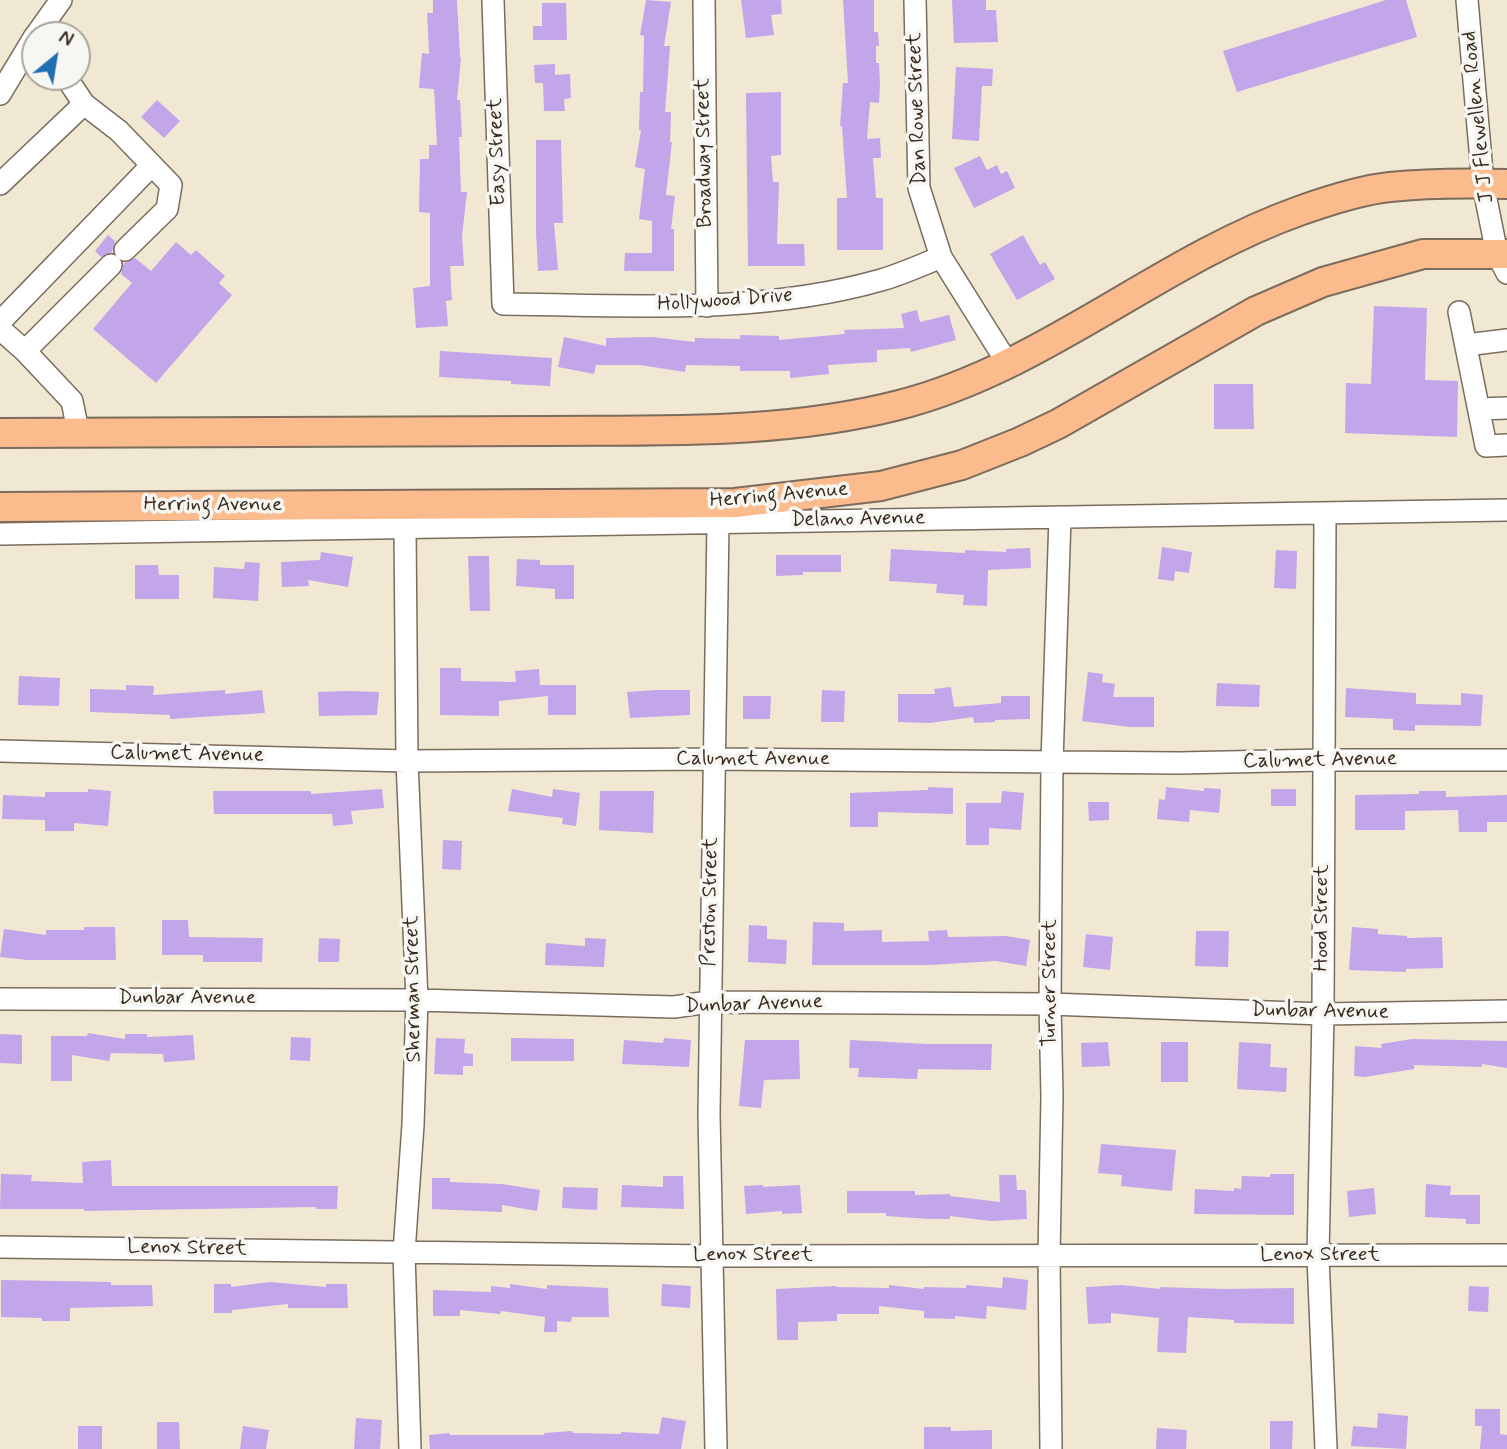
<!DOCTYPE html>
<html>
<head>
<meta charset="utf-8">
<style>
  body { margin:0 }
  #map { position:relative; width:1507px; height:1449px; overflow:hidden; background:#f1e8d4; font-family:Mynerve,sans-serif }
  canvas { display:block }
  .north { position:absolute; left:21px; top:21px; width:70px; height:70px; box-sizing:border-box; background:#f6f6f2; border:2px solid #aba49d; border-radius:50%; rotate:30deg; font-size:19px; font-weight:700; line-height:28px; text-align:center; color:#3b2a1e }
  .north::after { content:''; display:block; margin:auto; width:24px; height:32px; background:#1f6fb2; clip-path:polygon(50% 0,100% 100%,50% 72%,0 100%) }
</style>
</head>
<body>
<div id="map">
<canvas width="1507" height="1449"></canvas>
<div class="north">N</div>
</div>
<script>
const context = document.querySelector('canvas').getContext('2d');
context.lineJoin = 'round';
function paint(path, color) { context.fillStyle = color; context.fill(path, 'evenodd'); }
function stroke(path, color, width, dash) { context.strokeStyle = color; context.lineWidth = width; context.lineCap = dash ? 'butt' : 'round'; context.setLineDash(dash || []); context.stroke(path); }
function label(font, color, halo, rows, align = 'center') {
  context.font = font + ' Mynerve,sans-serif'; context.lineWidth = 7; context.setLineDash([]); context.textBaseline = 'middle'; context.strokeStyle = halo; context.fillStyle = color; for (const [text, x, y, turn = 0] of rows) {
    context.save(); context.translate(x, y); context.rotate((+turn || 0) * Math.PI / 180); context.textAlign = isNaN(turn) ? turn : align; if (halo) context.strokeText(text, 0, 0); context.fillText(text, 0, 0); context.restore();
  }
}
const building = new Path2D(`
  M433,0H457L460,57L461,58L457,100H460L462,137H459L461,192H467L462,236L464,266H450L452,300L446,301L448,326L416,328L413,288L430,286V213L419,212L420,159H429V145H437L434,89L419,88L422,53L429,54L427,13H433Z
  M646,0L671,2L664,46H670L665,112H671L670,142H672L666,195L675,196L671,229H674V271H624L625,253H652V221L639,219L645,169L635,167L641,130H639L640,92H643L644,36L640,35Z
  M741,0H781L782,14L771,15L774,35L746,38Z
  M843,0H874V32H878L879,46H876V63H879L880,85L879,103L870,102L867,139L880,138L881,158H873L876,198H883V250H837V198H847L842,126H840L843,83H848Z
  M952,0H986V10H996L998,42L954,43Z
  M1386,0H1406L1417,37L1237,92L1223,51Z
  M542,3H566L567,40H533V26H542Z
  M555,64V75L570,74L571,98L564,99L565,111H544L543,83H535L534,65Z
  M956,67L993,69L992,86H982L979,141L952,139Z
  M781,92V155L771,156L773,182H779L777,244H804L805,266H748L746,93Z
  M157,100L180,121L164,138L141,117Z
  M536,140H561L563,223H554L558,270L538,271L536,231Z
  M980,156L987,170L997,165L1001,174L1007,171L1015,188L974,208L954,168Z
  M108,235L115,241L112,252L101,257L95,251Z
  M1023,235L1040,265L1045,262L1055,279L1017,300L990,254Z
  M176,242L191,255L196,250L225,276L219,283L232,295L156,383L93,329L132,283L121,274L124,263L135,258L151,271Z
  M1374,306L1427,308L1425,380L1458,381L1457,437L1345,433L1346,383L1371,384Z
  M917,310L920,322L949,315L956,340L911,352L910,348L877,350V362L828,365L829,374L790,378V371H740V366L686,365L685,372L640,365H596L594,374L558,367L564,337L606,346V338L652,337L695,342V338L740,339V335L779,336V340L845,334L844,330L904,328L901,314Z
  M440,351L552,358L550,386L511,384V381L439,377Z
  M1214,384H1253L1254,429H1214Z
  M1162,547L1192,552L1189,573L1175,571L1174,581L1158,579Z
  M1030,548L1031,568L988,570L987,606L963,605L964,595L936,593L937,584L889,581L891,549L965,553V550L1006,552V549Z
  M1276,550L1297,551L1296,589L1274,588Z
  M321,552L353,557L348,587L308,580L309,586L282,587L281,562L320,560Z
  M776,555H841V572H803V575L776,576Z
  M468,556H489L490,611H470Z
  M517,559L540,560V565H574V599H555V589L516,586Z
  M245,562L260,563L258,601L213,598L214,567L244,569Z
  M135,565H158L159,575H179V599H135Z
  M440,668H461V681L516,682L515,671L539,669L540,685H576V715H548V696L499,701V716L440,715Z
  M1088,672L1103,674L1102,682L1115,684L1113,697H1154V727H1129L1082,721Z
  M19,676L60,678L59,706L18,705Z
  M1217,683L1260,685L1259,707L1216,706Z
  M126,685L154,686L153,695L225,690V694L262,690L265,713L170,719V715L90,712V689L126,690Z
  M951,687L954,707L1001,703V696H1030V719L995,720V722L974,723L973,717L930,723L898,722V694H935L934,689Z
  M1346,688L1416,693V704L1461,705V693L1483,695L1481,726L1415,725V731L1393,730V719L1345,717Z
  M655,690H690V715L630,718L627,692Z
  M822,690L845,691L844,722H821Z
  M346,691L379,692L377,715L319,716L318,692Z
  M743,696H771L770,719H743Z
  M928,787L953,788V814L878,812V827H850V793L928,790Z
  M1166,787L1204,791V788L1221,789L1219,813L1190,810L1189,822L1157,819L1159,799L1165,800Z
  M88,789L111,791L108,826L74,823V831H45V820L2,819L3,795L45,797V792H88Z
  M382,789L384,808L351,811L353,824L333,826L332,814H214L213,791H311V794Z
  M512,789L552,797L553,789L580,793L576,826L562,824L563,818L508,811Z
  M1271,789H1296V806H1271Z
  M600,791H654L653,833L599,830Z
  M1002,791L1024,793L1021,830L989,828V845H966V803H1001Z
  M1419,791H1446V797L1507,795V822H1487V832H1459L1458,810L1405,811V830H1355V795L1419,794Z
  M1088,802H1109V820L1089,821Z
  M443,840L462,841L461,870L442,869Z
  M162,920H188L189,937L263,938L262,962H203V955H162Z
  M813,922L844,923V931L882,930V942L929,941L928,931L947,930L948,937L1006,936L1030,940L1026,966L996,961L930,965H812Z
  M749,925L767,926V939L787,940L786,964L748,962Z
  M84,927H115L116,960H27L0,957L4,929L46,935V930H84Z
  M1352,927L1378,929V934L1407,936V938L1442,937L1443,968L1406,969V972L1349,970Z
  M1196,931H1229L1228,967L1195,966Z
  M1086,934L1113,937L1110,970L1083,967Z
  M319,938L340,939L339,962H318Z
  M585,938L606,939L604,967L545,965L546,943L585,946Z
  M88,1033L125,1039V1034H147V1037L193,1035L195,1060L164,1062L163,1054L111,1053L109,1061L72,1055V1081H51V1036H87Z
  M0,1034L22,1035V1064L0,1063Z
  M291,1037L311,1038L310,1061L290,1060Z
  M436,1038L465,1039L464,1053L473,1054V1066H463V1075L434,1074Z
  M511,1038L574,1039V1061H511Z
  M664,1038L691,1040L689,1067L622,1064L624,1040L663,1043Z
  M1412,1039L1507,1041V1068L1482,1064V1067L1414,1065V1069L1365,1077L1354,1076L1355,1046L1382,1048L1381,1044Z
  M745,1040H799L800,1079L764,1080L761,1108L739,1106Z
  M850,1040L927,1044H992L991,1070L918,1069L917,1079L858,1077L859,1068H849Z
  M1108,1042L1110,1066L1082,1067L1081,1043Z
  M1161,1042H1188V1082H1161Z
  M1239,1042L1271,1044L1270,1067L1287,1068L1286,1092L1237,1089Z
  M1101,1144L1176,1150L1172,1191L1121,1186L1122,1175L1098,1173Z
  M111,1160L112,1186H338L337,1209H316V1207L84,1211V1209H0L1,1174L32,1175L31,1181L83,1183L82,1162Z
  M1270,1174H1294V1215L1194,1214L1195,1189L1234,1191V1188L1241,1189L1242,1176L1270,1177Z
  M999,1175H1016L1017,1190H1026L1027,1219L991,1221L950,1216V1219H930L886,1216V1213H847V1191H915V1195L950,1194V1196L1000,1202Z
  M663,1176H683L684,1209L621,1207L622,1185L663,1187Z
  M432,1178H450V1182L502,1184L540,1190L537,1211L502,1205V1212L432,1209Z
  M1426,1184L1451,1186L1450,1195H1480V1224H1466V1219L1425,1217Z
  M763,1185V1187L800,1185L802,1213L782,1214V1211L746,1214L744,1186Z
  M563,1187L598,1188L597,1210L562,1208Z
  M1374,1188L1376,1214L1349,1217L1347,1191Z
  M1003,1277L1028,1280L1026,1310L987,1306L986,1319L955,1316V1319L924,1318V1311L879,1306V1314H837V1321L798,1322V1340H777L776,1289L836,1286V1287L889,1288V1285L924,1289V1287L966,1288V1285L1002,1288Z
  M1,1280L111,1282V1285H152L153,1306L70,1308V1321H42V1318L1,1317Z
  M270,1282L326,1287V1284H347L348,1308H288V1304L232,1310V1313H214V1284H231V1287Z
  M510,1284L547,1289V1285L608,1288L609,1317H572L571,1322L557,1321V1332H544L545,1317L501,1311L500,1314L460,1310V1316H433V1290L491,1292V1286L510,1288Z
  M662,1284L691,1286L690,1308L661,1306Z
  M1122,1285L1160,1289V1287L1223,1289L1294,1288V1324L1234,1323V1320L1188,1317L1186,1353L1157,1352L1159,1318L1111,1313V1323L1088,1324L1086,1287Z
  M1469,1286L1489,1287L1488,1312L1468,1311Z
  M1475,1409H1500V1434L1507,1435V1449H1480L1482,1426H1475Z
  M1378,1413L1408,1416L1406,1449L1351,1446L1353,1426L1377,1428Z
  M662,1417L686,1421L681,1449H430L429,1435L449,1433L450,1435H544V1433L572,1431L573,1433L621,1434V1432L659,1434Z
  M356,1418L382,1420L380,1449H354Z
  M1270,1421H1293L1292,1449H1270Z
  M157,1422H179L180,1449H157Z
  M78,1426H102V1449H78Z
  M243,1426L269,1430L266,1449H240Z
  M924,1427H951V1431L992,1430V1449H924Z
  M1157,1428L1187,1430L1186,1449H1156Z`);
const minor = new Path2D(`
  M493,0L503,304C628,305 759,315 881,280C902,274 922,265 941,257
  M704,0L707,306
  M915,0L919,188L941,257L1008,364
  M1467,0L1483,184L1497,254L1507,273
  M36,35L61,0
  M60,77L68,80L84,104L119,131L171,185L167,209L125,250
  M0,94L35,36
  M0,184L84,104
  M1459,312L1486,446L1507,445
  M0,322L151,166
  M0,329L25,351L72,401L76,421L75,433
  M1466,345L1507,340
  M25,351L111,265
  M1480,409L1507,408
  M1325,513L1323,1014L1318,1257L1326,1449
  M405,528L407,761L417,1000L413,1125L404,1252L410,1449
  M0,534L1507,510
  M0,751L407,761L714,759L1179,763L1323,760H1507
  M0,999L417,1000L674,1007L709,1002L1050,1004L1323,1014L1507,1011
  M0,1247L711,1256L1507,1255
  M716,1449L709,1114L718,523
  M1051,1449L1049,1255L1052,1097L1050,1004L1052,762L1060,517`);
const major = new Path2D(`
  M0,433C180,433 360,433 540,431C659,430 782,435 899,405C1044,368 1159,261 1299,211C1327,201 1360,190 1390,187C1428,183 1469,183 1507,184
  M0,507L735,503L881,486L962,465L1020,442L1058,424L1256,311L1323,282L1423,254H1507`);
const streetNames = [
  ["Dan Rowe Street",918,109,-92],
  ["J J Flewellen Road",1479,117,-96],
  ["Easy Street",498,152,-92],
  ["Broadway Street",705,153,-91],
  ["Hollywood Drive",725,301,-4],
  ["Herring Avenue",779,496,-5],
  ["Herring Avenue",213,506],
  ["Delano Avenue",858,520,-1],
  ["Calumet Avenue",187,755,1],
  ["Calumet Avenue",753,760],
  ["Calumet Avenue",1320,761,-1],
  ["Preston Street",711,902,-89],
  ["Hood Street",1323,918,-90],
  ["Turner Street",1051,983,-90],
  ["Sherman Street",414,989,-91],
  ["Dunbar Avenue",187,999],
  ["Dunbar Avenue",754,1005,-2],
  ["Dunbar Avenue",1320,1012,1],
  ["Lenox Street",187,1249,1],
  ["Lenox Street",753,1256],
  ["Lenox Street",1320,1256]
];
paint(building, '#c3a5ea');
stroke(minor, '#7b6c5e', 24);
stroke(major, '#7b6c5e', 32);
stroke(minor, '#fff', 21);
stroke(major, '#fbbb8d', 28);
label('21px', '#3b2a1e', '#f6f6f2', streetNames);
</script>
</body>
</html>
